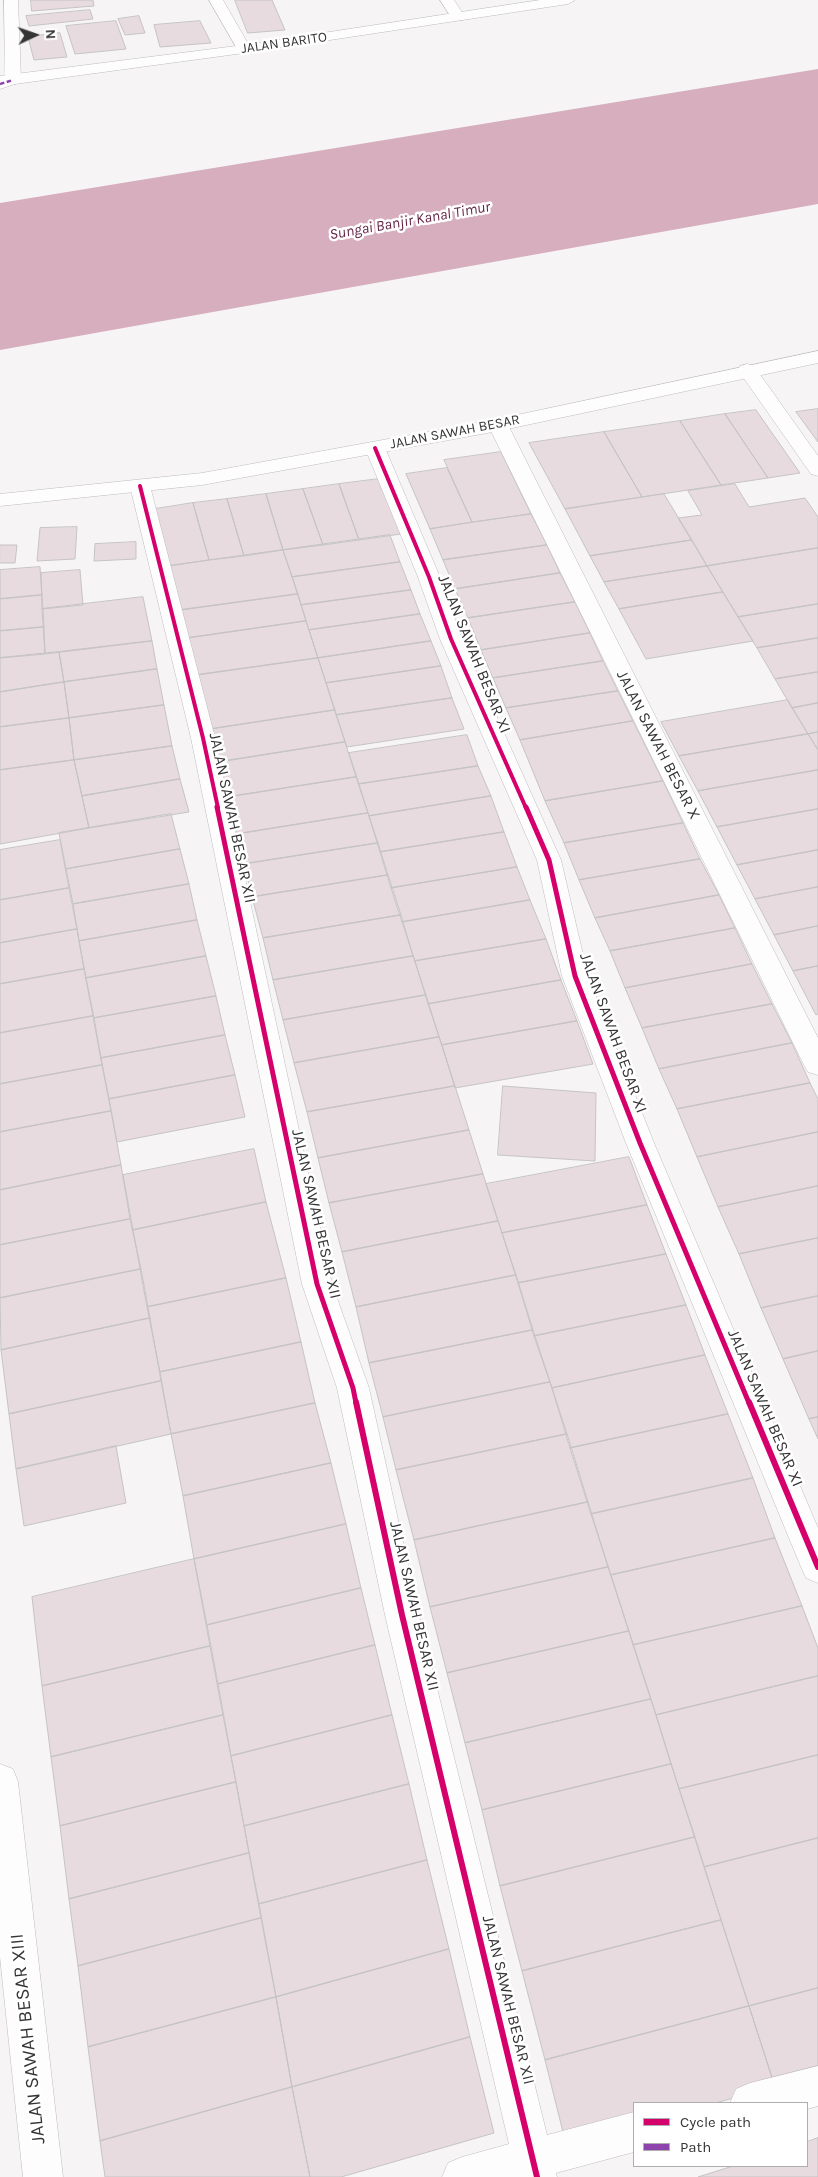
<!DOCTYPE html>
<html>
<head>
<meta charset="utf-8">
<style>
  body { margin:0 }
  #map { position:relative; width:818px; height:2177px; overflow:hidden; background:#f6f4f5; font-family:Karla,sans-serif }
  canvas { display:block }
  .legend { position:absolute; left:633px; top:2102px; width:175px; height:65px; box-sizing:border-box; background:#fff; border:1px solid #afaeae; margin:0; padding:6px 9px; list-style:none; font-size:15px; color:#363535 }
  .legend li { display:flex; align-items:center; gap:10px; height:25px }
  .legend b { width:25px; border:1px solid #afaeae }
  .north { position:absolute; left:10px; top:10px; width:50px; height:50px; -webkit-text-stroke:4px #fff; paint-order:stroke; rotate:87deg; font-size:14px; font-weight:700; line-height:20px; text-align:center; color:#363535 }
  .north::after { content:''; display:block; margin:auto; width:18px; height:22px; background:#363535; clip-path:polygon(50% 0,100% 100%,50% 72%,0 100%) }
</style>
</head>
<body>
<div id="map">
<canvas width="818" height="2177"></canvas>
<ul class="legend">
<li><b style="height:6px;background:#d6006c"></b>Cycle path</li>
<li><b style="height:6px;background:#8e44ad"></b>Path</li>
</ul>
<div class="north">N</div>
</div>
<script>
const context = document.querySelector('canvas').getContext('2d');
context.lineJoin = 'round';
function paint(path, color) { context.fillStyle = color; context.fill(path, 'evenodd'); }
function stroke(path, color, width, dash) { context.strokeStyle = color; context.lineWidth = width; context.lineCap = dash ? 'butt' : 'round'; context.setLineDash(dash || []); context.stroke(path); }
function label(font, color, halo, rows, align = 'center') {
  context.font = font + ' Karla,sans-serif'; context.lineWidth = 5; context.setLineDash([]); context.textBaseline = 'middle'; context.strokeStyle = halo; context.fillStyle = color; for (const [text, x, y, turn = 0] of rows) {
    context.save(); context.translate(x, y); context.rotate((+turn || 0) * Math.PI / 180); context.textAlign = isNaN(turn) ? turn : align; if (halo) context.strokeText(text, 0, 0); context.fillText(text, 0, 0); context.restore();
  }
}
const water = new Path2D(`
  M818,69V204L0,350V203Z`);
const building = new Path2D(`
  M31,0H93L94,6L32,11Z
  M235,0H272L285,30L248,33Z
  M90,10L93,19L29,26L26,16Z
  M139,16L145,33L125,35L118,19Z
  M116,21L126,49L75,54L66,26Z
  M200,21L211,43L160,47L154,25Z
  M60,33L67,57L34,60L28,37Z
  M818,409V442L796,412Z
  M756,410L800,473L768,478L725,414Z
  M725,414L768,478L721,485L680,421Z
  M680,421L721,485L642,497L604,432Z
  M604,432L642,497L565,509L529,443Z
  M501,452L531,514L472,522L444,460Z
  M447,468L472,522L430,529L406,474Z
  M379,479L401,534L359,540L339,484Z
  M339,484L359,540L323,545L303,489Z
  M735,484L749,507L805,498L818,517V548L707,566L678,518L702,515L688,491Z
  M303,489L323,545L283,550L266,494Z
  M266,494L283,550L244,556L227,499Z
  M664,494L692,540L590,556L565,509Z
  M227,499L244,556L209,560L193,503Z
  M193,503L209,560L169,566L155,509Z
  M531,514L547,545L443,560L430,529Z
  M77,527L75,559L37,561L40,528Z
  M390,535L400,562L292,577L283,550Z
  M692,540L707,566L604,582L590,556Z
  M136,542V559L94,561L95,544Z
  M0,545H17L15,563H0Z
  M547,545L560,573L455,589L443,560Z
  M818,548V604L738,617L707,566Z
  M283,550L298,594L181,610L169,566Z
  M400,562L411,590L301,605L292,577Z
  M707,566L723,592L619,609L604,582Z
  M40,567L42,595L0,599V570Z
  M80,570L83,605L42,609L41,573Z
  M560,573L575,602L468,618L455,589Z
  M411,590L420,614L309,630L301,605Z
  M723,592L753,641L646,659L619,609Z
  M298,594L306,621L188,638L181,610Z
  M42,595L44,627L0,631V599Z
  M143,597L152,641L45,654L42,609Z
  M575,602L590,633L481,650L468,618Z
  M818,604V638L757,648L738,617Z
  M420,614L431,641L318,658L309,630Z
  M306,621L318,658L197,675L188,638Z
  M44,627L45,654L0,658V631Z
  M590,633L603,661L493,678L481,650Z
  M818,638V672L775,679L757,648Z
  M152,641L157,669L64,682L59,652Z
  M431,641L441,666L326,683L318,658Z
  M59,652L64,682L0,692V658Z
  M318,658L335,710L211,729L197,675Z
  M603,661L618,691L506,708L493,678Z
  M441,666L452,698L336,715L326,683Z
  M157,669L164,705L69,718L64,682Z
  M818,672V703L792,708L775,679Z
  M64,682L69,718L0,727V692Z
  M618,691L633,721L520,740L506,708Z
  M452,698L464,729L347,747L336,715Z
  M788,700L808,734L679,756L661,722Z
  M818,703V732L808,734L792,708Z
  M164,705L172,746L74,760L69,718Z
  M335,710L345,742L219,762L211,729Z
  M69,718L74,760L0,770V727Z
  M633,721L663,781L545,801L520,740Z
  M818,732V750L808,734Z
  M808,734L818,750V770L698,791L679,756Z
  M467,735L478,766L359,784L349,753Z
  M345,742L356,777L228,797L219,762Z
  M172,746L180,779L82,796L74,760Z
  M74,760L89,828L0,844V770Z
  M478,766L491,796L369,816L359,784Z
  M818,770V809L717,827L698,791Z
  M356,777L368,813L237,834L228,797Z
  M180,779L189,812L89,828L82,796Z
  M663,781L683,823L564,843L545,801Z
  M491,796L504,832L380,852L369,816Z
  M818,809V850L737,865L717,827Z
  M368,813L378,843L244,864L237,834Z
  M171,814L180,849L66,869L59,833Z
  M683,823L700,859L579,880L564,843Z
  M504,832L517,867L391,888L380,852Z
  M60,840L69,888L0,900V850Z
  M378,843L388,875L252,897L244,864Z
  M180,849L189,884L73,904L66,869Z
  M818,850V887L755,899L737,865Z
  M700,859L719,895L595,918L579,880Z
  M517,867L530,900L402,922L391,888Z
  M388,875L401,915L263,938L252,897Z
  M189,884L197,920L79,941L73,904Z
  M818,887V926L774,935L755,899Z
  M69,888L77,929L0,943V900Z
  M719,895L735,928L610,951L595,918Z
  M530,900L546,939L415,961L402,922Z
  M401,915L413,956L273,980L263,938Z
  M197,920L206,956L86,978L79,941Z
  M818,926V966L793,971L774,935Z
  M735,928L752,964L625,988L610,951Z
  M77,929L84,969L0,984V943Z
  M546,939L561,980L428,1004L415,961Z
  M206,956L216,996L94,1018L86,978Z
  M413,956L426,995L283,1020L273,980Z
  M752,964L772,1004L642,1028L625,988Z
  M818,966V1014L816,1015L793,971Z
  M84,969L93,1016L0,1033V984Z
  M561,980L577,1021L442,1045L428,1004Z
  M426,995L439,1037L294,1063L283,1020Z
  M216,996L225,1035L101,1058L94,1018Z
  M772,1004L792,1043L659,1069L642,1028Z
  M93,1016L102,1065L0,1084V1033Z
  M577,1021L593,1064L455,1088L442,1045Z
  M225,1035L235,1075L109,1099L101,1058Z
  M439,1037L455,1086L307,1112L294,1063Z
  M792,1043L810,1083L677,1109L659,1069Z
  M102,1065L111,1111L0,1132V1084Z
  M235,1075L245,1117L117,1142L109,1099Z
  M810,1083L818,1099V1132L697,1157L677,1109Z
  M455,1086L469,1130L318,1158L307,1112Z
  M503,1086L596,1093L595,1161L498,1155Z
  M111,1111L121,1165L0,1190V1132Z
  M469,1130L483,1174L329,1203L318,1158Z
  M818,1132V1186L718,1207L697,1157Z
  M254,1149L266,1202L133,1230L123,1175Z
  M629,1157L647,1205L502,1233L486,1184Z
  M121,1165L130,1219L0,1245V1190Z
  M483,1174L498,1221L342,1252L329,1203Z
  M818,1186V1238L739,1254L718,1207Z
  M266,1202L286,1278L147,1307L133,1230Z
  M647,1205L666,1254L518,1283L502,1233Z
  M130,1219L141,1269L0,1298V1245Z
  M498,1221L516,1275L356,1307L342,1252Z
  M818,1238V1296L761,1308L739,1254Z
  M666,1254L686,1305L534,1336L518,1283Z
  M141,1269L150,1318L1,1350L0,1298Z
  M516,1275L533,1330L369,1363L356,1307Z
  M286,1278L301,1342L160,1372L147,1307Z
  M818,1296V1351L783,1359L761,1308Z
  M686,1305L705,1355L552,1388L534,1336Z
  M150,1318L161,1381L9,1414L1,1350Z
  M533,1330L550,1382L383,1417L369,1363Z
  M301,1342L315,1403L171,1434L160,1372Z
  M818,1351V1417L809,1419L783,1359Z
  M705,1355L728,1414L570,1448L552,1388Z
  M161,1381L171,1434L16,1469L9,1414Z
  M550,1382L567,1434L396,1470L383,1417Z
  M315,1403L331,1463L183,1496L171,1434Z
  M728,1414L753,1478L591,1514L570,1448Z
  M818,1417V1439L809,1419Z
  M567,1434L588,1502L414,1540L396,1470Z
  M116,1446L126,1503L24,1526L16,1469Z
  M331,1463L346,1524L194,1559L183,1496Z
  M753,1478L775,1538L611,1575L591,1514Z
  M588,1502L608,1567L430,1607L414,1540Z
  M346,1524L361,1588L207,1625L194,1559Z
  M775,1538L802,1606L633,1645L611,1575Z
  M194,1559L210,1646L42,1686L32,1597Z
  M608,1567L629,1631L447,1673L430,1607Z
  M361,1588L375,1645L218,1684L207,1625Z
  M802,1606L818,1648V1676L656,1715L633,1645Z
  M629,1631L651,1699L465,1743L447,1673Z
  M375,1645L392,1715L231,1756L218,1684Z
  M210,1646L223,1715L51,1757L42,1686Z
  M818,1676V1755L679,1789L656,1715Z
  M651,1699L671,1764L482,1810L465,1743Z
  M223,1715L236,1782L60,1826L51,1757Z
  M392,1715L409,1784L244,1826L231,1756Z
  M818,1755V1838L704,1867L679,1789Z
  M671,1764L695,1837L500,1886L482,1810Z
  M236,1782L249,1853L69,1899L60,1826Z
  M409,1784L427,1860L259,1904L244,1826Z
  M695,1837L721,1920L522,1971L500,1886Z
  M818,1838V1988L749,2006L704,1867Z
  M249,1853L261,1918L78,1966L69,1899Z
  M427,1860L449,1949L276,1997L259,1904Z
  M261,1918L276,1997L88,2047L78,1966Z
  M721,1920L749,2006L545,2060L522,1971Z
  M449,1949L470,2037L292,2087L276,1997Z
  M818,1988V2075L775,2087L749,2006Z
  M276,1997L292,2087L100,2141L88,2047Z
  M749,2006L775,2087L715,2103H634V2125L566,2144L545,2060Z
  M470,2037L494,2133L341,2177H310L292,2087Z
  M292,2087L310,2177H105L100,2141Z
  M818,2138V2177H698L733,2166H807V2142Z`);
const street = new Path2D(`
  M4,0H18L21,80L18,83L0,89V79L5,77Z
  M209,0H223L251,49L249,52H239Z
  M440,0H454L465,17L463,20H453Z
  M747,364L754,366L818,456V476L811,474L738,370L740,366Z
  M498,419L505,421L508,425L818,1038V1075L808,1072L804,1065L488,425L491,421Z
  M375,442L382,444L385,448L440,577L462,639L561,860L588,976L654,1143L818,1528V1583L806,1578L801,1567L626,1143L562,976L537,860L440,639L418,577L365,448L368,444Z
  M140,480L147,482L150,486L215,738L332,1284L369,1388L419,1615L547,2135L634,2112V2152L556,2173L557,2177H442L448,2163L462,2157L509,2144L385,1615L337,1388L302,1284L191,738L130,486L133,482Z
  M0,1764L13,1769L18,1782L63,2177H23L0,1957Z
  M818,2066V2106L807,2109V2103H730L736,2089L750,2083Z`);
const secondary = new Path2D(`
  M540,0H575L568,4L244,53L0,86V76L244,45Z
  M818,351V363L498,431L202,485L0,506V494L202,473L498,419Z`);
const quiet = new Path2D(`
  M0,84L13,80`);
const cyclewayFar2 = new Path2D(`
  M375,448L429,577L451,639L526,808
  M140,486L203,738L218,808`);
const cyclewayFar1 = new Path2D(`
  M217,807L317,1284L353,1388L356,1403
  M526,807L549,860L575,976L640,1143L749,1403`);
const cycleway = new Path2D(`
  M356,1402L402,1615L537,2177
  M749,1402L818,1567`);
const farStreetnames = [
  ["JALAN BARITO",284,43,-8],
  ["JALAN SAWAH BESAR",455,432,-11]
];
const farWaternames = [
  ["Sungai Banjir Kanal Timur",410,221,-10]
];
const streetNames = [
  ["JALAN SAWAH BESAR XI",474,654,68],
  ["JALAN SAWAH BESAR X",658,745,63],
  ["JALAN SAWAH BESAR XII",232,818,78],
  ["JALAN SAWAH BESAR XI",613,1033,70],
  ["JALAN SAWAH BESAR XII",316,1214,77],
  ["JALAN SAWAH BESAR XI",765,1408,67],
  ["JALAN SAWAH BESAR XII",414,1606,77],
  ["JALAN SAWAH BESAR XII",508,2000,76]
];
const nearStreetnames = [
  ["JALAN SAWAH BESAR XIII",28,2039,-96]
];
paint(water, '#d6aebe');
paint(building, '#e7dbe0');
stroke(building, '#c5c3c4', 1);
stroke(street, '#bebcbd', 1);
stroke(secondary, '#bebcbd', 1);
paint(street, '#fefdfe');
paint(secondary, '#fefdfe');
stroke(quiet, '#8e44ad', 2.5, [4.5, 2.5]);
stroke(cyclewayFar2, '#d6006c', 4);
stroke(cyclewayFar1, '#d6006c', 5);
stroke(cycleway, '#d6006c', 6);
label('14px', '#363535', '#fff', farStreetnames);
label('italic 15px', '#601e40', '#fff', farWaternames);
label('16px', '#363535', '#fff', streetNames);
label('19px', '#363535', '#fff', nearStreetnames);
</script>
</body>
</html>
